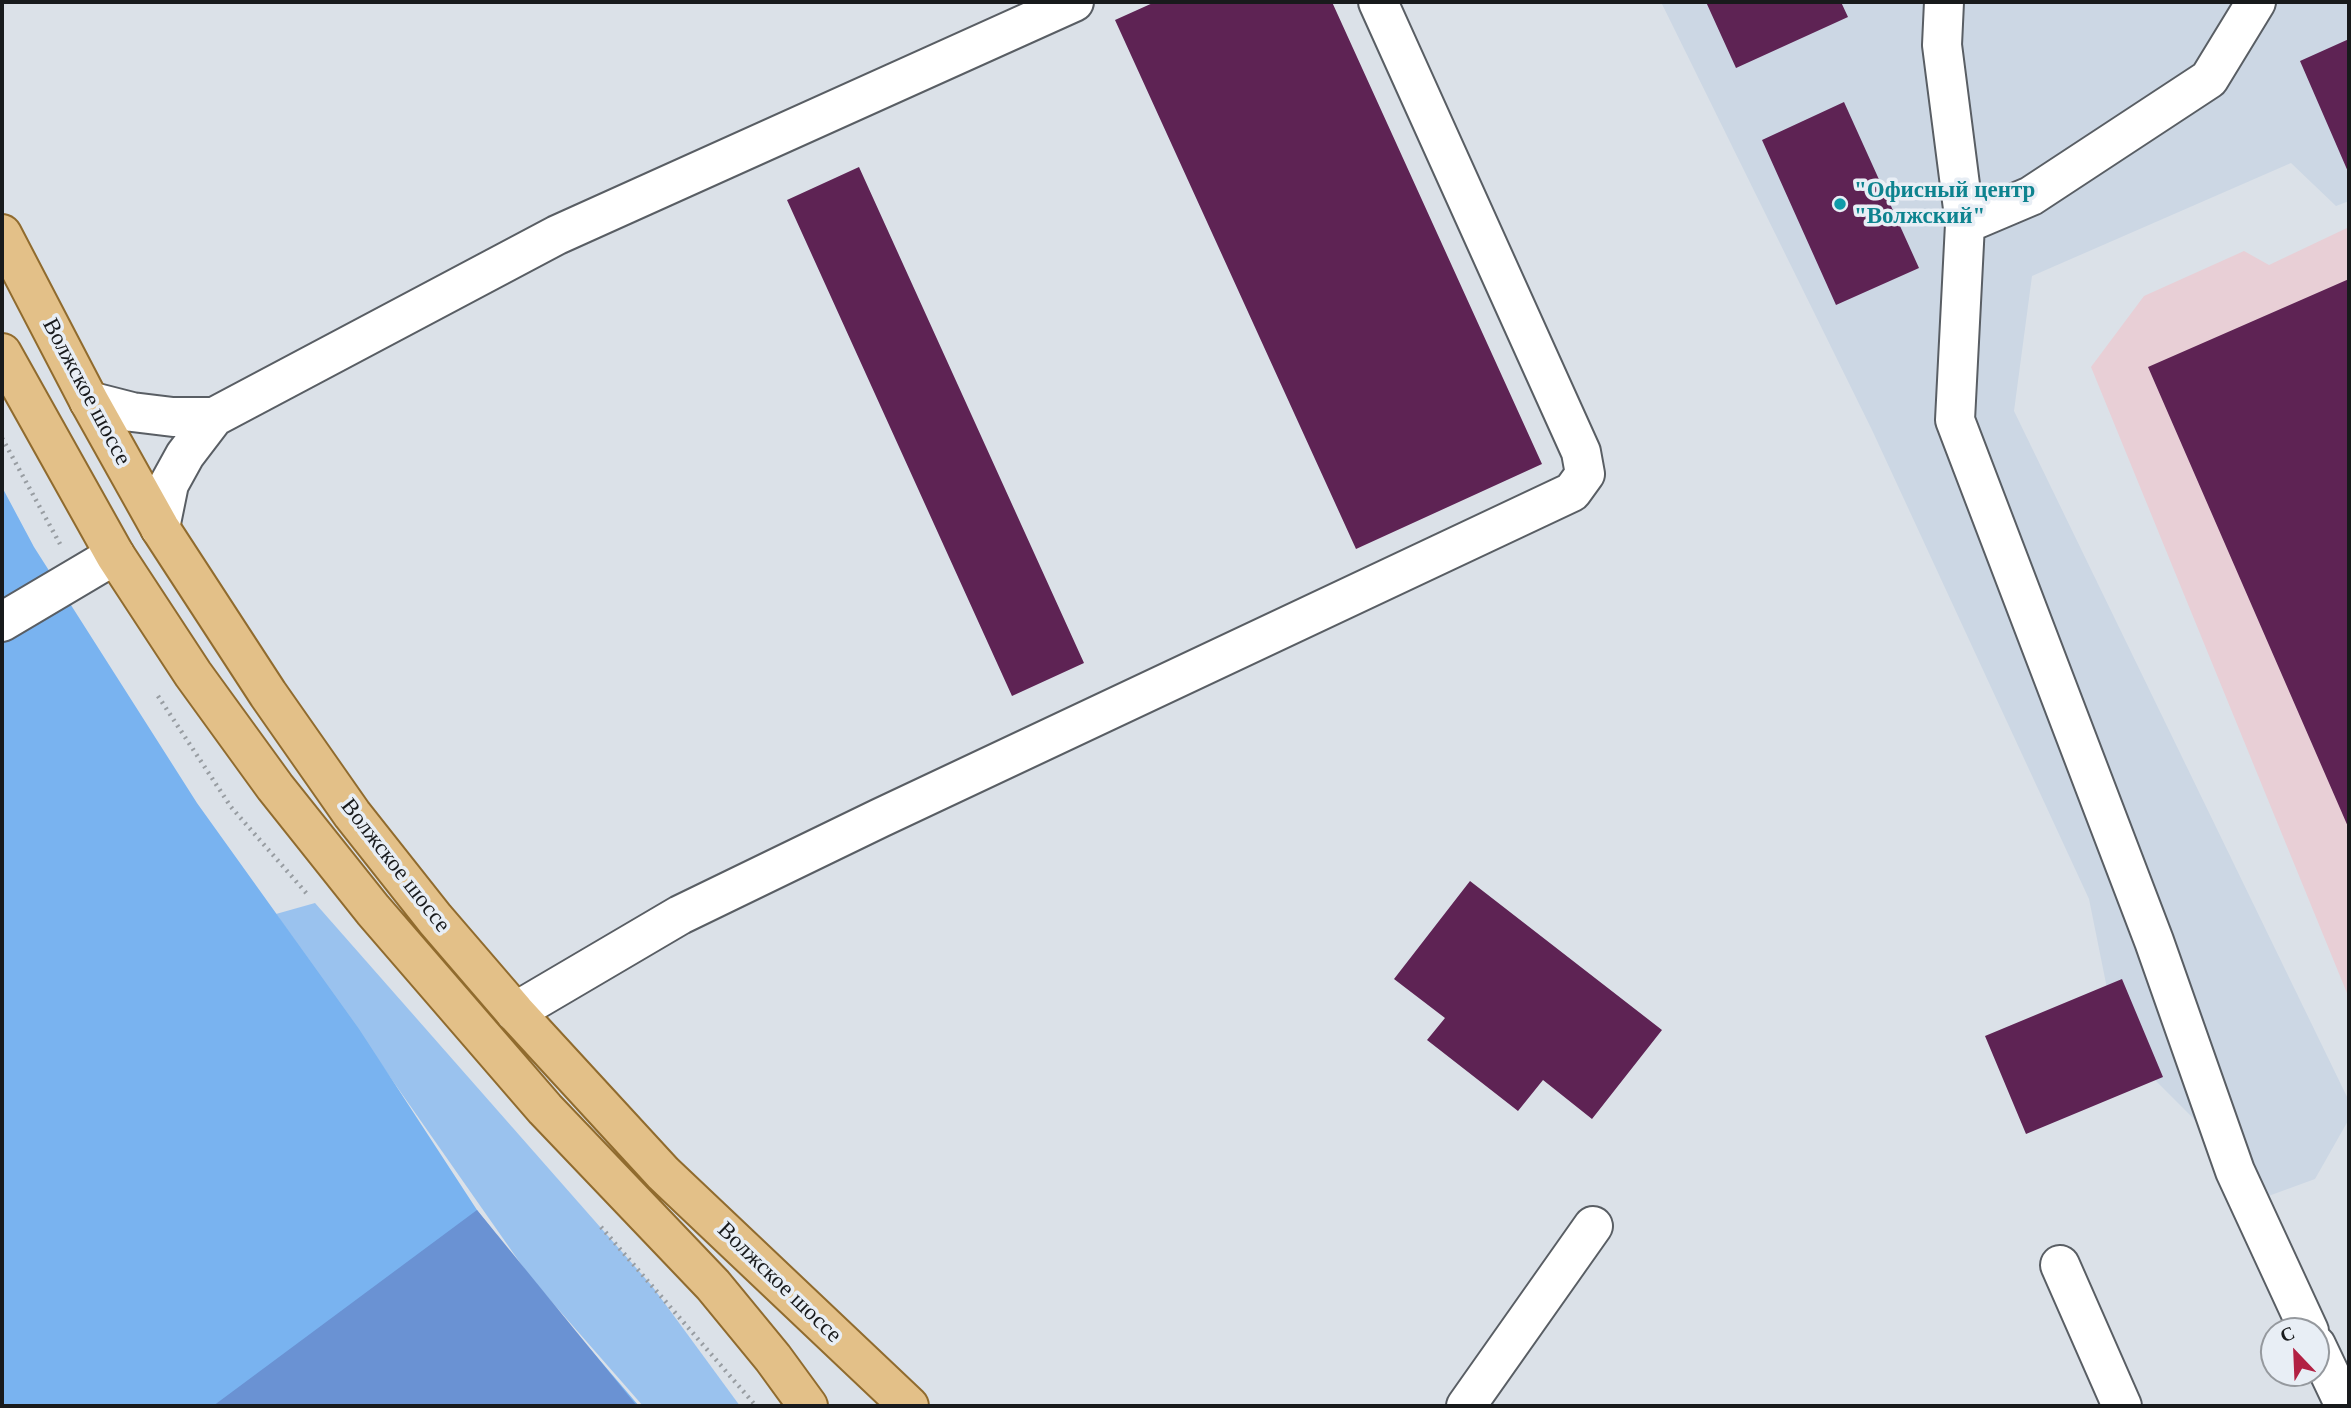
<!DOCTYPE html>
<html>
<head>
<meta charset="utf-8">
<style>
  body { margin:0 }
  #map { position:relative; width:2351px; height:1408px; overflow:hidden; background:#dbe1e8; font-family:Georgia,serif }
  canvas { display:block }
  .frame { position:absolute; inset:0; border:4px solid #181a1c; pointer-events:none }
  .north { position:absolute; left:2260px; top:1317px; width:70px; height:70px; box-sizing:border-box; background:#e8eef5; border:2px solid #95999e; border-radius:50%; rotate:337deg; font-size:19px; font-weight:700; line-height:28px; text-align:center; color:#181a1c }
  .north::after { content:''; display:block; margin:auto; width:24px; height:32px; background:#b22043; clip-path:polygon(50% 0,100% 100%,50% 72%,0 100%) }
</style>
</head>
<body>
<div id="map">
<canvas width="2351" height="1408"></canvas>
<div class="frame"></div>
<div class="north">С</div>
</div>
<script>
const context = document.querySelector('canvas').getContext('2d');
context.lineJoin = 'round';
function paint(path, color) { context.fillStyle = color; context.fill(path, 'evenodd'); }
function stroke(path, color, width, dash) { context.strokeStyle = color; context.lineWidth = width; context.lineCap = dash ? 'butt' : 'round'; context.setLineDash(dash || []); context.stroke(path); }
function label(font, color, halo, rows, align = 'center') {
  context.font = font + ' Georgia,serif'; context.lineWidth = 7; context.setLineDash([]); context.textBaseline = 'middle'; context.strokeStyle = halo; context.fillStyle = color; for (const [text, x, y, turn = 0] of rows) {
    context.save(); context.translate(x, y); context.rotate((+turn || 0) * Math.PI / 180); context.textAlign = isNaN(turn) ? turn : align; if (halo) context.strokeText(text, 0, 0); context.fillText(text, 0, 0); context.restore();
  }
}
const built = new Path2D(`
  M1661,2H2349V201L2336,206L2291,163L2032,276L2014,411L2349,1101V1119L2315,1179L2263,1198L2193,1118L2118,1043L2089,899L1872,430Z`);
const industrial = new Path2D(`
  M2349,227V998L2091,367L2144,296L2244,251L2269,265Z`);
const green = new Path2D(`
  M315,903L652,1286L740,1406H643L530,1277L276,914Z`);
const forest = new Path2D(`
  M2,487L34,547L197,803L359,1029L477,1210L544,1295L639,1406H2Z`);
const water = new Path2D(`
  M477,1210L637,1406H213Z`);
const building = new Path2D(`
  M1155,2H1332L1542,464L1356,549L1115,20Z
  M1706,2H1841L1848,17L1736,68Z
  M2349,39V174L2300,61Z
  M1844,102L1919,268L1836,305L1762,140Z
  M859,167L1084,663L1012,696L787,200Z
  M2349,279V829L2148,367Z
  M1470,881L1662,1030L1592,1119L1543,1080L1518,1111L1427,1040L1445,1018L1394,979Z
  M2122,979L2163,1077L2026,1134L1985,1036Z`);
const path = new Path2D(`
  M2,438L60,544
  M158,696L231,807L308,895
  M601,1227L756,1406`);
const minor = new Path2D(`
  M1944,2L1942,45L1965,224L1955,420L2154,941L2235,1171L2309,1331
  M1965,224L2031,196L2209,79L2256,2
  M89,401L132,412L173,417H214
  M160,528L169,484L185,455L214,417L557,235L1074,2
  M2,622L115,555
  M515,1012L680,915L880,818L1572,492L1585,474L1581,452L1378,2
  M2060,1265L2122,1406
  M2316,1345L2345,1406
  M1466,1406L1593,1226`);
const major = new Path2D(`
  M2,234L89,401L160,528L268,694L352,814L435,919L515,1012L663,1173L909,1406
  M2,353L115,555L193,674L275,787L373,910L545,1109L713,1285L773,1358L808,1406`);
const markers = [
  [1840,204,7,"#0f9aa8"]
];
const cultureNames = [
  ["\"Офисный центр",1854,191],
  ["\"Волжский\"",1854,217]
];
const streetNames = [
  ["Волжское шоссе",86,392,62],
  ["Волжское шоссе",395,866,52],
  ["Волжское шоссе",779,1283,44]
];
paint(built, '#ccd7e4');
paint(industrial, '#e8cfd6');
paint(green, '#9ac2ee');
paint(forest, '#79b3f0');
paint(water, '#6a92d3');
paint(building, '#5e2354');
stroke(minor, '#595e64', 42);
stroke(major, '#906b2e', 42);
stroke(path, '#989da2', 4.5, [2, 5]);
stroke(minor, '#fff', 38);
stroke(major, '#e3c088', 38);
for (const [x, y, r, color] of markers) { const dot = new Path2D(); dot.arc(x, y, r, 0, 2 * Math.PI); context.fillStyle = color; context.fill(dot); stroke(dot, '#e8eef5', 2.5); }
label('bold 23px', '#0d838f', '#e8eef5', cultureNames, 'left');
label('23px', '#181a1c', '#e8eef5', streetNames);
</script>
</body>
</html>
